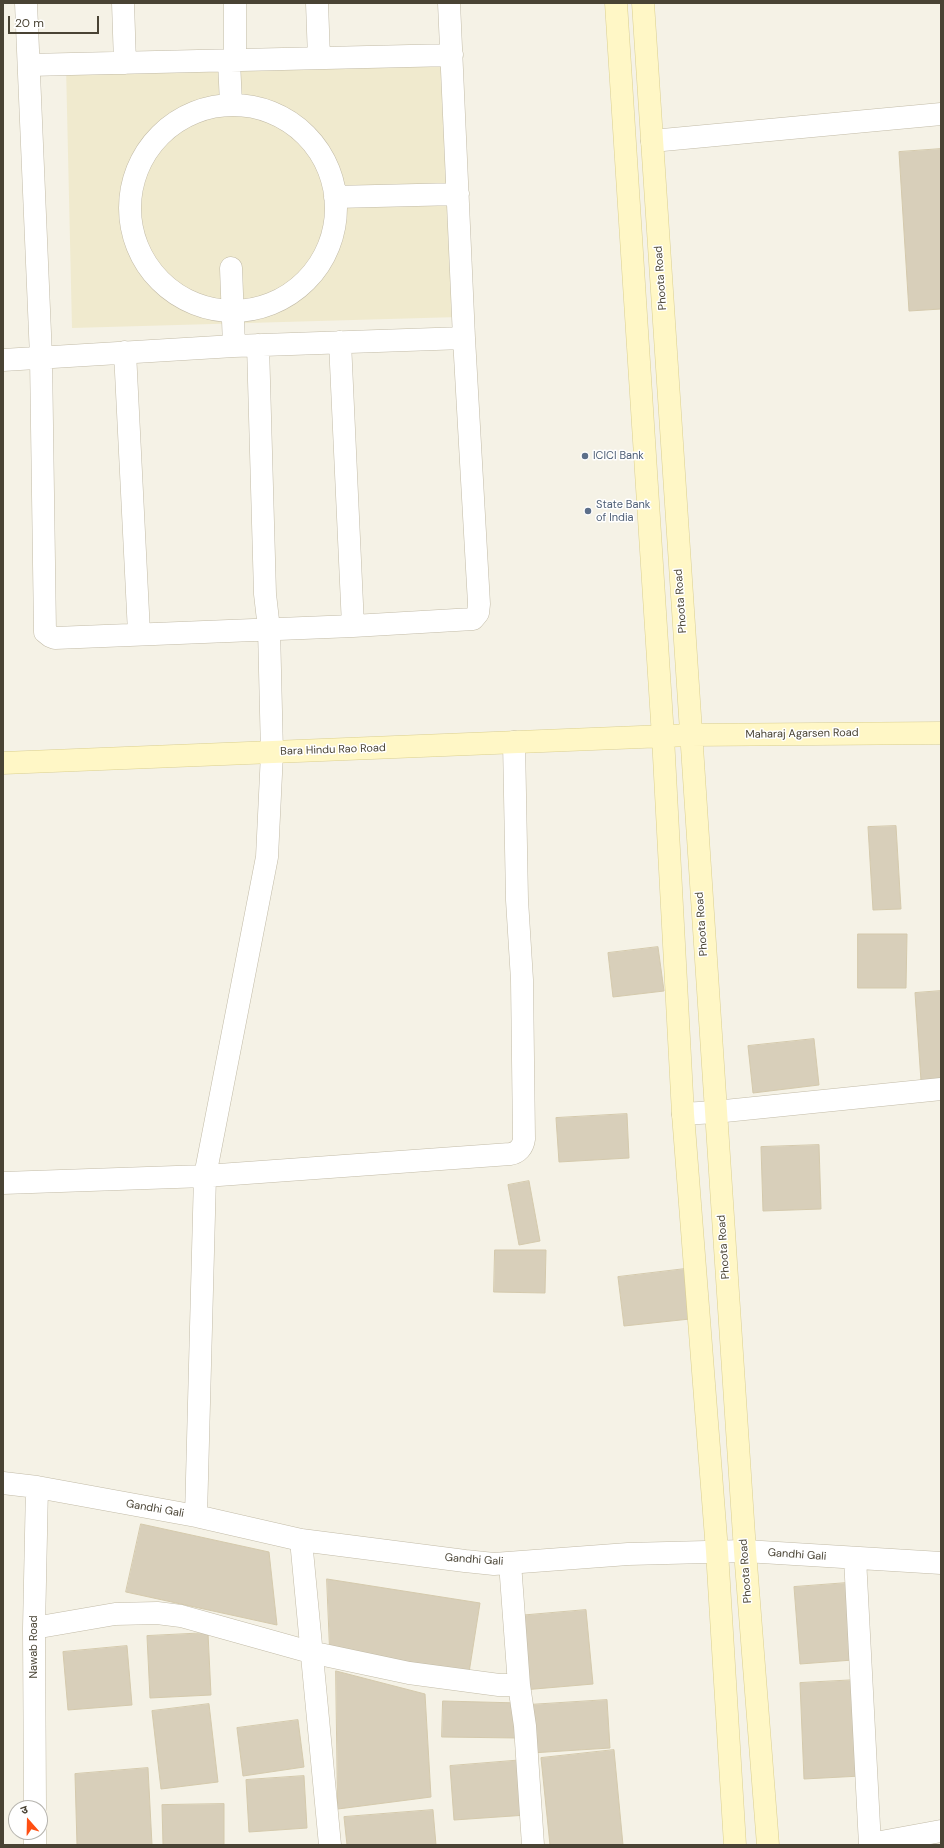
<!DOCTYPE html>
<html>
<head>
<meta charset="utf-8">
<style>
  body { margin:0 }
  #map { position:relative; width:944px; height:1848px; overflow:hidden; background:#f5f2e6; font-family:"DM Sans","Noto Sans Devanagari",sans-serif }
  canvas { display:block }
  .frame { position:absolute; inset:0; border:4px solid #494334; pointer-events:none }
  .north { position:absolute; left:8px; top:1800px; width:40px; height:40px; box-sizing:border-box; background:#fff; border:1px solid #b6b4ae; border-radius:50%; rotate:340deg; font-size:11px; font-weight:700; line-height:16px; text-align:center; color:#494334 }
  .north::after { content:''; display:block; margin:auto; width:14px; height:18px; background:#ff4f13; clip-path:polygon(50% 0,100% 100%,50% 72%,0 100%) }
  .scale { position:absolute; left:8px; top:16px; width:91px; height:18px; box-sizing:border-box; border:2px solid #494334; border-top:0; padding-left:5px; font-size:12px; line-height:14px; white-space:nowrap; color:#494334; -webkit-text-stroke:3px #fff; paint-order:stroke }
</style>
</head>
<body>
<div id="map">
<canvas width="944" height="1848"></canvas>
<div class="frame"></div>
<div class="north">उ</div>
<div class="scale">20 m</div>
</div>
<script>
const context = document.querySelector('canvas').getContext('2d');
context.lineJoin = 'round';
function paint(path, color) { context.fillStyle = color; context.fill(path, 'evenodd'); }
function stroke(path, color, width, dash) { context.strokeStyle = color; context.lineWidth = width; context.lineCap = dash ? 'butt' : 'round'; context.setLineDash(dash || []); context.stroke(path); }
function label(font, color, halo, rows, align = 'center') {
  context.font = font + ' "DM Sans",sans-serif'; context.lineWidth = 3; context.setLineDash([]); context.textBaseline = 'middle'; context.strokeStyle = halo; context.fillStyle = color; for (const [text, x, y, turn = 0] of rows) {
    context.save(); context.translate(x, y); context.rotate((+turn || 0) * Math.PI / 180); context.textAlign = isNaN(turn) ? turn : align; if (halo) context.strokeText(text, 0, 0); context.fillText(text, 0, 0); context.restore();
  }
}
const education = new Path2D(`
  M452,55L459,317L72,328L66,66Z`);
const building = new Path2D(`
  M941,149V309L909,311L899,152Z
  M896,826L901,909L873,910L868,827Z
  M858,934H907L906,988H858Z
  M658,947L664,991L613,997L608,953Z
  M941,991V1080L921,1081L915,993Z
  M814,1039L819,1085L753,1093L748,1046Z
  M627,1114L629,1158L559,1162L556,1118Z
  M819,1145L821,1209L763,1211L761,1147Z
  M529,1181L540,1241L519,1245L508,1185Z
  M495,1250H546L545,1293L494,1292Z
  M685,1269L690,1319L624,1326L618,1277Z
  M141,1524L269,1552L277,1625L126,1592Z
  M327,1579L480,1603L468,1679L330,1650Z
  M847,1583L853,1660L800,1664L794,1587Z
  M586,1610L593,1684L523,1690L517,1616Z
  M208,1633L211,1695L150,1698L147,1636Z
  M127,1646L132,1705L68,1710L63,1652Z
  M336,1671L425,1694L431,1797L338,1809Z
  M857,1680L861,1776L804,1779L800,1683Z
  M607,1700L610,1748L531,1753L528,1705Z
  M443,1701L519,1703L518,1738L442,1737Z
  M209,1704L218,1782L161,1789L152,1711Z
  M298,1720L304,1767L243,1776L237,1728Z
  M614,1750L623,1845H550L541,1758Z
  M524,1760L527,1815L454,1820L450,1766Z
  M148,1768L152,1845H77L75,1774Z
  M304,1776L307,1828L249,1832L246,1780Z
  M224,1804V1845H163L162,1805Z
  M433,1810L436,1845H347L344,1817Z`);
const street = new Path2D(`
  M26,3L41,357L45,632L50,636L55,638L353,626L473,619L478,613L479,604L464,338L449,3
  M123,3L125,63
  M317,3L319,58
  M229,61L231,104
  M235,61V3
  M29,65L452,55
  M130 208a103 103 0 1 1 206 0a103 103 0 1 1-206 0Z
  M652,141L941,114
  M335,197L458,194
  M231,268L234,346
  M340,342L353,626
  M125,352L139,633
  M3,360L234,346L464,338
  M683,1114L715,1112L941,1089
  M3,1183L205,1176L510,1154C518,1153 523,1147 524,1139L522,980L517,900L514,742
  M3,1483L37,1487L196,1516L301,1540L465,1561L494,1564L628,1554L745,1551L941,1563
  M196,1516L205,1176L267,857L272,753L269,629L265,594L258,345
  M301,1540L330,1845
  M855,1558L870,1845
  M510,1563L519,1685L525,1726L533,1845
  M34,1628L115,1614L157,1613L181,1616L310,1652L409,1673L499,1685H519
  M35,1808L34,1628L37,1487
  M35,1832V1845
  M870,1844L941,1831`);
const secondary = new Path2D(`
  M616,3L663,737L683,1114L717,1551L735,1845
  M643,3L745,1551L768,1845
  M3,763L690,735L941,733`);
const markers = [
  [585,456,4,"#5c6f8a"],
  [588,511,4,"#5c6f8a"]
];
const streetNames = [
  ["Phoota Road",661,278,-94],
  ["Phoota Road",681,601,-94],
  ["Maharaj Agarsen Road",802,734,-1],
  ["Bara Hindu Rao Road",333,750,-2],
  ["Phoota Road",702,924,-94],
  ["Phoota Road",724,1247,-94],
  ["Gandhi Gali",155,1509,10],
  ["Gandhi Gali",797,1555,4],
  ["Gandhi Gali",474,1560,4],
  ["Phoota Road",746,1571,-94],
  ["Nawab Road",34,1647,-90]
];
const serviceNames = [
  ["ICICI Bank",593,456],
  ["State Bank",596,505],
  ["of India",596,518]
];
paint(education, '#f0eace');
paint(building, '#d8cfba');
stroke(building, '#d4c9ac', 1);
stroke(street, '#c2bba7', 23);
stroke(secondary, '#dacf90', 23);
stroke(street, '#fff', 22);
stroke(secondary, '#fff7c6', 22);
for (const [x, y, r, color] of markers) { const dot = new Path2D(); dot.arc(x, y, r, 0, 2 * Math.PI); context.fillStyle = color; context.fill(dot); stroke(dot, '#fff', 1.5); }
label('11px', '#494334', '#fff', streetNames);
label('11px', '#4e5e75', '#fff', serviceNames, 'left');
</script>
</body>
</html>
